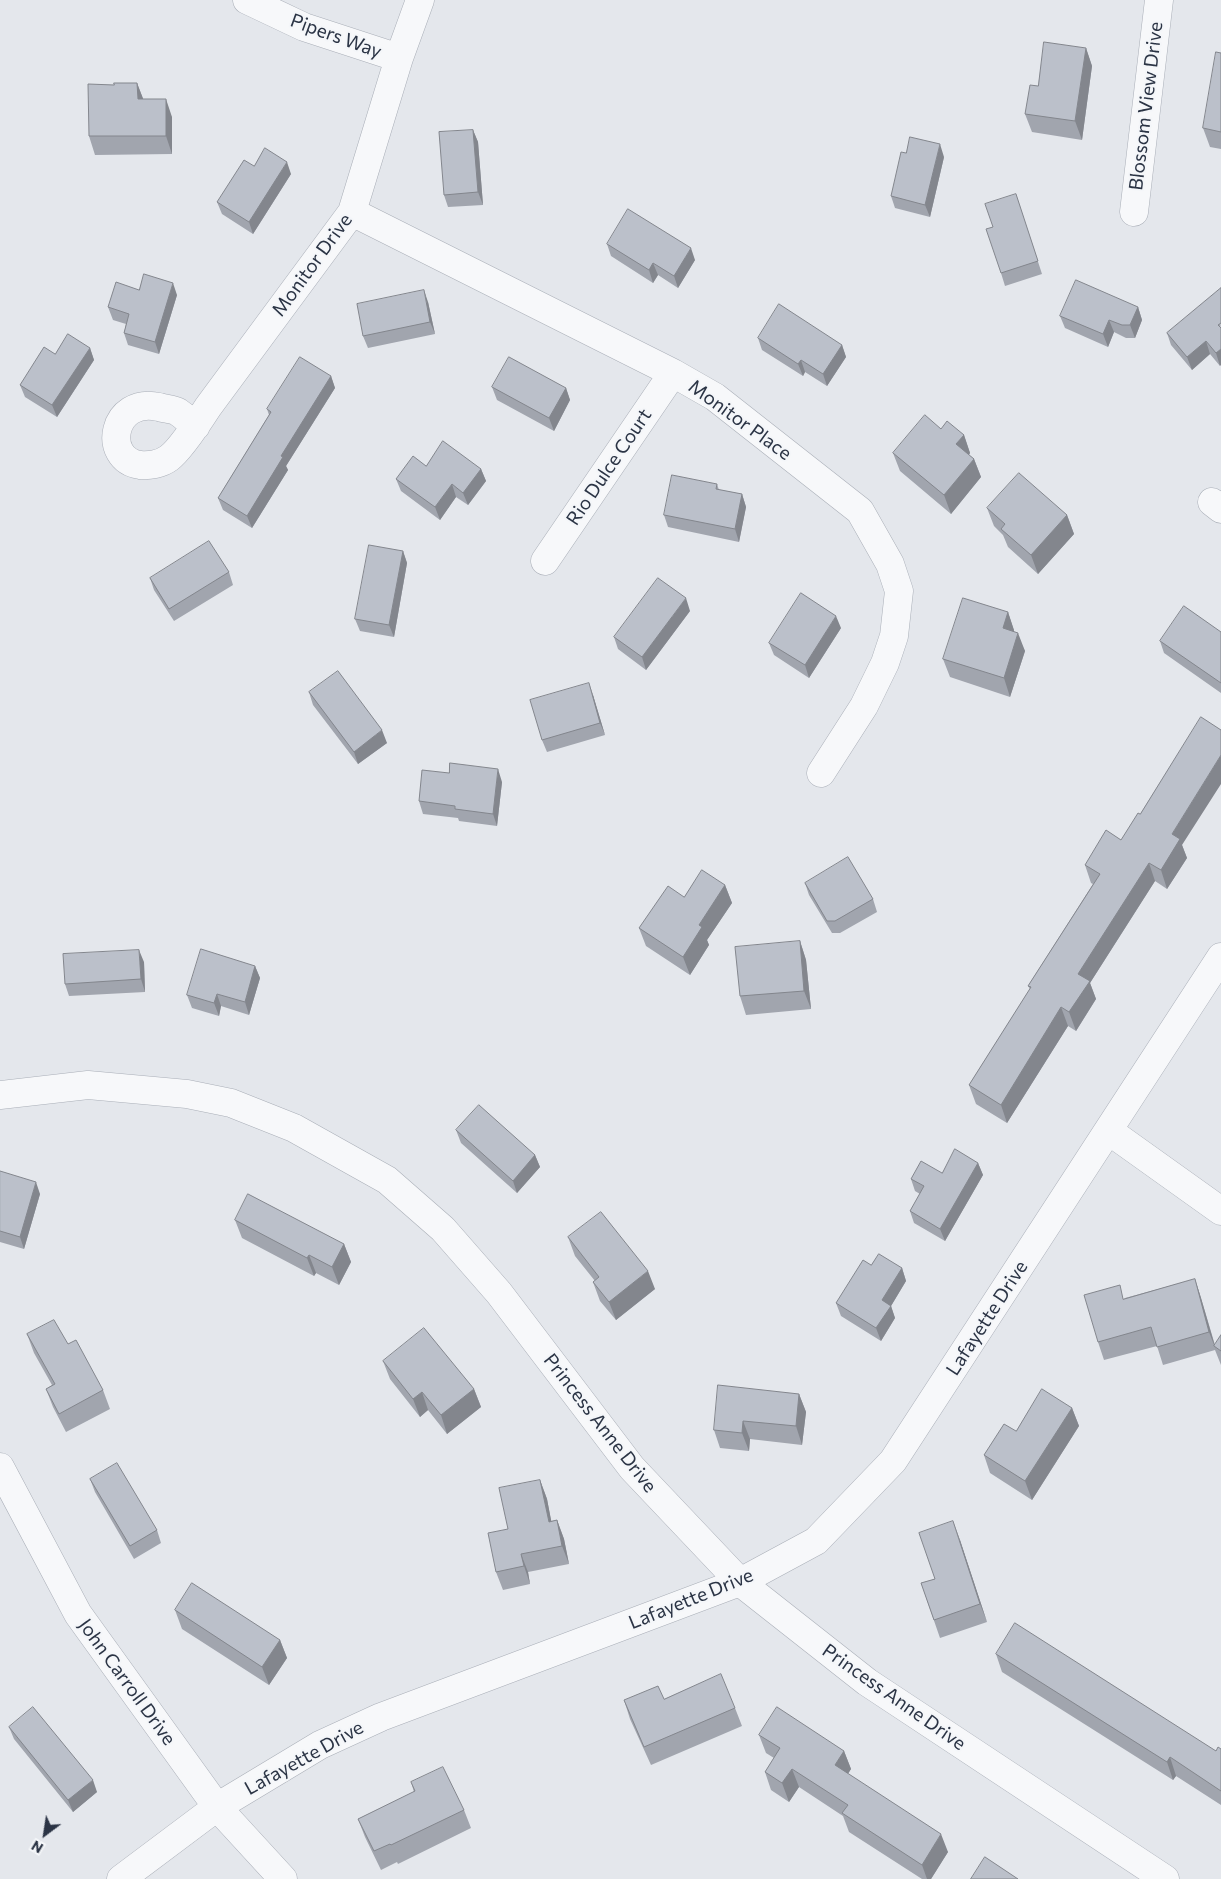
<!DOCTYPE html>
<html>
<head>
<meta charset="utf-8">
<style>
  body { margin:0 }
  #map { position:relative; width:1221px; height:1879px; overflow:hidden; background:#e4e7ec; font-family:Commissioner,sans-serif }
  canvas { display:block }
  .north { position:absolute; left:20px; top:1809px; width:50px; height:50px; -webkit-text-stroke:4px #f4f6f9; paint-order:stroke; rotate:211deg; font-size:14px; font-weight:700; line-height:20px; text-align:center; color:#2b3445 }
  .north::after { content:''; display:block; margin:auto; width:18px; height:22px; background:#2b3445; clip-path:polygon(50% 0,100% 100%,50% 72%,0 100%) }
</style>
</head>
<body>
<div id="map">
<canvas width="1221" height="1879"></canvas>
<div class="north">N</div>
</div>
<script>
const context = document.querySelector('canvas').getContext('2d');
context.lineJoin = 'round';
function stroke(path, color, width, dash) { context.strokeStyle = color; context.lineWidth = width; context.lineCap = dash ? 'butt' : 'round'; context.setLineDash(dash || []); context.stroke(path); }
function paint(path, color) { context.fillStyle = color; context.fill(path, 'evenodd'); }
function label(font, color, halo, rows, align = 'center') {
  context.font = font + ' Commissioner,sans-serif'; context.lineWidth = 4; context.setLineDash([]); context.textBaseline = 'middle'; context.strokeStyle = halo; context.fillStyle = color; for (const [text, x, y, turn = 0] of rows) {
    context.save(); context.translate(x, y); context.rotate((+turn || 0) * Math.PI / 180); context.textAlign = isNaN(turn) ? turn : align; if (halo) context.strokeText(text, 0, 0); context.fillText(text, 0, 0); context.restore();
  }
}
const minor = new Path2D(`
  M247,0L304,27L399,58
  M352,212L673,373L715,397L860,511L890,564L899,591L894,636L885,663L864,706L821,773
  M1134,212L1159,0
  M196,426C190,422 184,416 178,412C173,409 165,409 159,407C112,396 101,459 140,465C149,466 161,464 169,458C181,449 199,421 208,407L352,212L399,58L420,0
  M1212,502L1221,509
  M545,561L673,373
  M0,1095L88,1085L187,1094L231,1103L294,1128L387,1180L443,1229L499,1293L632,1468L740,1582L867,1682L1165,1879
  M1109,1131L1221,1211
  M0,1467L78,1614L217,1807L283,1879
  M121,1879L217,1807L320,1745L381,1717L740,1582L816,1541L893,1461L1221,957`);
const wall = new Path2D(`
  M1086,48L1092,66L1082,140L1032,132L1025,114L1038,86Z
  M1221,53V149L1210,147L1203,128Z
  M137,83L143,99L172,117V154L95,155L89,136L114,85Z
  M473,130L478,142L483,205L448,207L444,195Z
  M944,157L930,217L895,208L891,196Z
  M254,166L291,174L253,234L222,214L217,202Z
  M1016,194L1042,274L1005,286L1001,273L993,227Z
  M607,244L695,260L678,288L658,275L653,283L611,256Z
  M1221,288L1220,366L1210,354L1192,370L1171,345L1167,333Z
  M139,290L177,295L159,354L128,345L124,333L126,324L113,320L108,307Z
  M428,302L435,334L368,348L363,336Z
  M1138,307L1142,320L1135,338H1126L1114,332L1108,347L1065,328L1060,316Z
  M758,338L842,345L846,357L827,386L805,372L803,376L762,350Z
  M90,348L94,360L57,417L25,397L20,385L55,354Z
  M331,376L335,388L286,466L288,470L252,528L223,510L218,498L269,415L267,409Z
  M492,387L566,388L570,400L554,431L497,400Z
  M941,429L964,435L970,453L969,455L974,459L981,477L951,514L900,471L893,453Z
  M426,466L481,469L486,481L468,505L456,497L440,520L401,491L396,479Z
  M717,484L719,490L742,494L746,507L739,542L668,527L664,515Z
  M987,508L1067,515L1074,534L1038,574L1008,547L1003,535L994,526Z
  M403,551L407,563L394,637L360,631L355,619Z
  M229,572L233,585L174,621L154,590L150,578Z
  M690,611L646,670L618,649L614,637Z
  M1008,612L1014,631L1025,651L1010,697L950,677L943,659Z
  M841,628L809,678L774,655L769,643Z
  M1221,632V693L1164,653L1160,641Z
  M309,692L387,743L358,764L313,705Z
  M593,695L605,735L547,752L542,740Z
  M502,782L497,826L459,821L458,818L423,814L419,801Z
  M1121,840L1182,845L1187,858L1167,889L1155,881L1090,983L1096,999L1076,1031L1068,1026L1007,1123L976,1104L969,1085L1030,989L1028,986L1093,884L1091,883L1085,865Z
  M805,883L873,899L877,912L840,933H832L809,895Z
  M725,885L732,903L707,940L709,945L690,975L646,946L639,928L684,897Z
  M800,941L806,960L811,1009L746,1015L740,996Z
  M144,962L145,992L69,996L65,984Z
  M255,966L260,978L249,1015L221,1006L219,1016L192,1008L187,995Z
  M456,1130L535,1155L540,1167L517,1193L461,1143Z
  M978,1163L983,1175L945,1241L914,1223L910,1211L920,1194L915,1191L911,1179L942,1173Z
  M0,1171L40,1194L24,1249L0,1242Z
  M235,1220L344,1244L351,1262L339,1285L316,1273L314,1276L242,1238Z
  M568,1237L655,1289L616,1320L600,1301L593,1282L595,1281L575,1256Z
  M871,1265L902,1268L906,1281L891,1306L895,1318L881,1341L841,1316L836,1303Z
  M1195,1279L1201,1298L1215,1345L1221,1335V1365L1215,1350L1163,1365L1157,1346L1104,1360L1098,1342L1125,1298Z
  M27,1334L68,1344L103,1390L110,1409L66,1432L53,1407L46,1389L52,1385L34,1353Z
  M383,1361L474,1389L481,1407L447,1434L428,1410L420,1417L390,1379Z
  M799,1394L806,1412L802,1445L750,1439L749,1451L720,1448L714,1430Z
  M1072,1408L1079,1426L1032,1500L990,1473L984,1455L1016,1431Z
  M90,1479L157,1530L161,1543L134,1559L95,1492Z
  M540,1480L547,1499L551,1521L557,1520L564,1539L569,1564L528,1572L530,1584L503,1590L496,1572L508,1529Z
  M960,1540L987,1622L940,1638L921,1583L935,1579Z
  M175,1610L280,1640L287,1658L269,1685L182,1629Z
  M996,1654L1216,1751L1221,1749V1805L1176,1776L1173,1780L1002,1672Z
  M664,1699L735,1708L742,1726L651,1765L630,1719L624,1700Z
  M9,1727L97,1792L73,1812L14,1739Z
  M759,1735L844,1751L851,1769L848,1774L948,1852L931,1879H922L849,1832L843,1816L799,1787L789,1802L771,1790L765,1772L774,1758L766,1753Z
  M411,1782L464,1810L471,1828L398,1864L397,1862L381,1870L365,1837L358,1819L414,1792Z`);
const shadedWall = new Path2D(`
  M1086,48L1092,66L1082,140L1075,121Z
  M137,83L144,101L138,99Z
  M166,99L172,117V154L166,136Z
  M473,130L478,142L483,205L478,192Z
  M940,144L944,157L930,217L925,205Z
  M287,162L291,174L253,234L249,222Z
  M691,248L695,260L678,288L674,276Z
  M653,263L658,275L653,283L649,270Z
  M173,283L177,295L159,354L155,342Z
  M424,290L428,302L435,334L430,322Z
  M1138,307L1142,320L1135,338L1130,325Z
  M1109,320L1114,332L1108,347L1103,334Z
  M1206,341L1210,354L1192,370L1187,357Z
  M842,345L846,357L827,386L823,374Z
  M90,348L94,360L57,417L52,405Z
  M1221,349V365L1220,366L1216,353Z
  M801,360L805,372L803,376L798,364Z
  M331,376L335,388L286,466L288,470L252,528L247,516L281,456Z
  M566,388L570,400L554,431L549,418Z
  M964,435L970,453L963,462L956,444Z
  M974,459L981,477L951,514L944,495Z
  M481,469L486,481L468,505L463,493Z
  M452,484L456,497L440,520L435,507Z
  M742,494L746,507L739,542L735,529Z
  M1067,515L1074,534L1038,574L1031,555Z
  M403,551L407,563L394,637L389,625Z
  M686,598L690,611L646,670L642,657Z
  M1008,612L1014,630L1010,646L1003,628Z
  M836,616L841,628L809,678L805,665Z
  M1018,633L1025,651L1010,697L1004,678Z
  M589,683L593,695L605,735L600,723Z
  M382,730L387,743L358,764L354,752Z
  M1221,755V784L1182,845L1187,858L1167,889L1161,870L1172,834Z
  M498,769L502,782L497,826L493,814Z
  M1149,863L1155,881L1090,983L1096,999L1076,1031L1069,1012L1078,974Z
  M725,885L732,903L707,940L709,945L690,975L683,957L699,925Z
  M800,941L806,960L811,1009L804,991Z
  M139,950L144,962L145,992L141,979Z
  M255,966L260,978L249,1015L245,1002Z
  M217,994L221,1006L219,1016L214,1003Z
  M1061,1007L1068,1026L1007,1123L1001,1105Z
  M535,1155L540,1167L517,1193L513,1181Z
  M978,1163L983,1175L945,1241L940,1229Z
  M36,1182L40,1194L24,1249L20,1237Z
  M344,1244L351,1262L339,1285L332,1267Z
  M309,1255L316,1273L314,1276L307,1258Z
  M902,1268L906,1281L891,1306L895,1318L881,1341L876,1328L882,1300Z
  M648,1271L655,1289L616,1320L609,1302Z
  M1195,1279L1201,1298L1216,1350L1209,1332Z
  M474,1389L481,1407L447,1434L441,1415Z
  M422,1392L428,1410L420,1417L413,1399Z
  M799,1394L806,1412L802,1445L796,1426Z
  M1072,1408L1079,1426L1032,1500L1025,1481Z
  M743,1421L750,1439L749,1451L742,1433Z
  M540,1480L547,1499L555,1540L549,1522Z
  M557,1520L564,1539L569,1564L562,1546Z
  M953,1521L960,1540L987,1622L980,1604Z
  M521,1554L528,1572L530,1584L524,1566Z
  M280,1640L287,1658L269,1685L262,1667Z
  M844,1751L851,1769L841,1784L835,1765Z
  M1170,1757L1176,1776L1173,1780L1167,1762Z
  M792,1769L799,1787L789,1802L782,1783Z
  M93,1780L97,1792L73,1812L68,1800Z
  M941,1834L948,1852L931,1879H927L922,1865Z`);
const building = new Path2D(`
  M1044,42L1086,48L1075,121L1025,114L1030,85L1038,86Z
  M1216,52L1221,53V132L1203,128Z
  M114,83H137L138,99H166V136H89L88,84L114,85Z
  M473,130L478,192L444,195L439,132Z
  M910,137L940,144L925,205L891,196L901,152L906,153Z
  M265,148L287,162L249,222L217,202L244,160L254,166Z
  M1016,194L1038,261L1001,273L986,229L993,227L985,204Z
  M628,209L691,248L674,276L653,263L649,270L607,244Z
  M144,274L173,283L155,342L124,333L129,314L108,307L116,282L139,290Z
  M1076,280L1138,307L1130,325H1122L1109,320L1103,334L1060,316Z
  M1221,288V323L1218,325L1221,328V349L1216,353L1206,341L1187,357L1167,333Z
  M424,290L430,322L363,336L357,304Z
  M779,304L842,345L823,374L801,360L798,364L758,338Z
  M68,334L90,348L52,405L20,385L44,347L55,354Z
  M300,357L331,376L281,456L283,457L247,516L218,498L271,412L267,409Z
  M509,357L566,388L549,418L492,387Z
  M925,415L941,429L947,421L964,435L956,444L974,459L944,495L893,453Z
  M443,441L481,469L463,493L452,484L435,507L396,479L413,456L426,466Z
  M1019,473L1067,515L1031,555L1001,529L1005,524L987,508Z
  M672,475L717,484L716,489L742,494L735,529L664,515Z
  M209,541L229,572L169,609L150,578Z
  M369,545L403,551L389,625L355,619Z
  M658,578L686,598L642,657L614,637Z
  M801,593L836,616L805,665L769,643Z
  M963,598L1008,612L1003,628L1018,633L1004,678L943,659Z
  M1184,606L1221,632V683L1160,641Z
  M338,671L382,730L354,752L309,692Z
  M589,683L600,723L542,740L530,700Z
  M1201,717L1221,730V755L1172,834L1180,839L1161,870L1149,863L1078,974L1090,981L1069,1012L1061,1007L1001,1105L969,1085L1031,987L1028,986L1100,874L1085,865L1106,830L1121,840L1138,813L1140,814Z
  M450,763L498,769L493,814L455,809V806L419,801L422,770L449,773Z
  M848,857L873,899L835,921H827L805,883Z
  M702,870L725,885L699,925L702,927L683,957L639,928L668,886L684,897Z
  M800,941L804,991L740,996L735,947Z
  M201,949L255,966L245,1002L217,994L214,1003L187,995Z
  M139,950L141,979L65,984L63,954Z
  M479,1105L535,1155L513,1181L456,1130Z
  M955,1149L978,1163L940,1229L910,1211L924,1186L911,1179L921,1161L942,1173Z
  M0,1171L36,1182L20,1237L0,1231Z
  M248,1194L344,1244L332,1267L309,1255L307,1258L235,1220Z
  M601,1212L648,1271L609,1302L593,1282L599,1277L568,1237Z
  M879,1254L902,1268L882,1300L891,1306L876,1328L836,1303L863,1260L871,1265Z
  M1195,1279L1209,1332L1157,1347L1151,1327L1098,1342L1084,1295L1120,1285L1123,1299Z
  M54,1320L68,1344L76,1340L103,1390L59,1414L46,1389L55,1384L27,1334Z
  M424,1328L474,1389L441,1415L422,1392L413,1399L383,1361Z
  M1221,1335V1351L1214,1346Z
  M718,1385L799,1394L796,1426L743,1421L742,1433L714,1430Z
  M1042,1389L1072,1408L1025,1481L984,1455L1004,1424L1016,1431Z
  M117,1463L157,1530L130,1546L90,1479Z
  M540,1480L549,1522L557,1520L562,1546L521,1554L524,1566L496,1572L488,1533L508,1529L499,1488Z
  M953,1521L980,1604L934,1620L921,1583L935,1579L919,1533Z
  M192,1583L280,1640L262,1667L175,1610Z
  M1015,1623L1216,1751L1218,1747L1221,1749V1791L1170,1757L1167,1762L996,1654Z
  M721,1674L735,1708L644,1747L624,1700L658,1686L664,1699Z
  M33,1707L93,1780L68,1800L9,1727Z
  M777,1707L844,1751L835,1765L941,1834L922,1865L842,1813L848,1805L792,1769L782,1783L765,1772L780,1748L759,1735Z
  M443,1767L464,1810L391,1845L390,1844L374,1851L358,1819L415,1791L411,1782Z
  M985,1857L1018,1879H971Z`);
const streetNames = [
  ["Pipers Way",336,36,20],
  ["Blossom View Drive",1146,106,-83],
  ["Monitor Drive",312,265,-54],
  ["Monitor Place",740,420,36],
  ["Rio Dulce Court",609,467,-56],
  ["Lafayette Drive",987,1318,-57],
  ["Princess Anne Drive",600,1423,52],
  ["Lafayette Drive",691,1599,-22],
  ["John Carroll Drive",127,1682,54],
  ["Princess Anne Drive",894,1697,35],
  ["Lafayette Drive",304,1758,-29]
];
stroke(minor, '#a9aeb7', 29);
stroke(minor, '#f7f8fa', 28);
paint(wall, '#a1a5ae');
paint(shadedWall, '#83868d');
paint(building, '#bbc0ca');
stroke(building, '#83868d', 1);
label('19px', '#2b3445', '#f4f6f9', streetNames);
</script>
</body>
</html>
